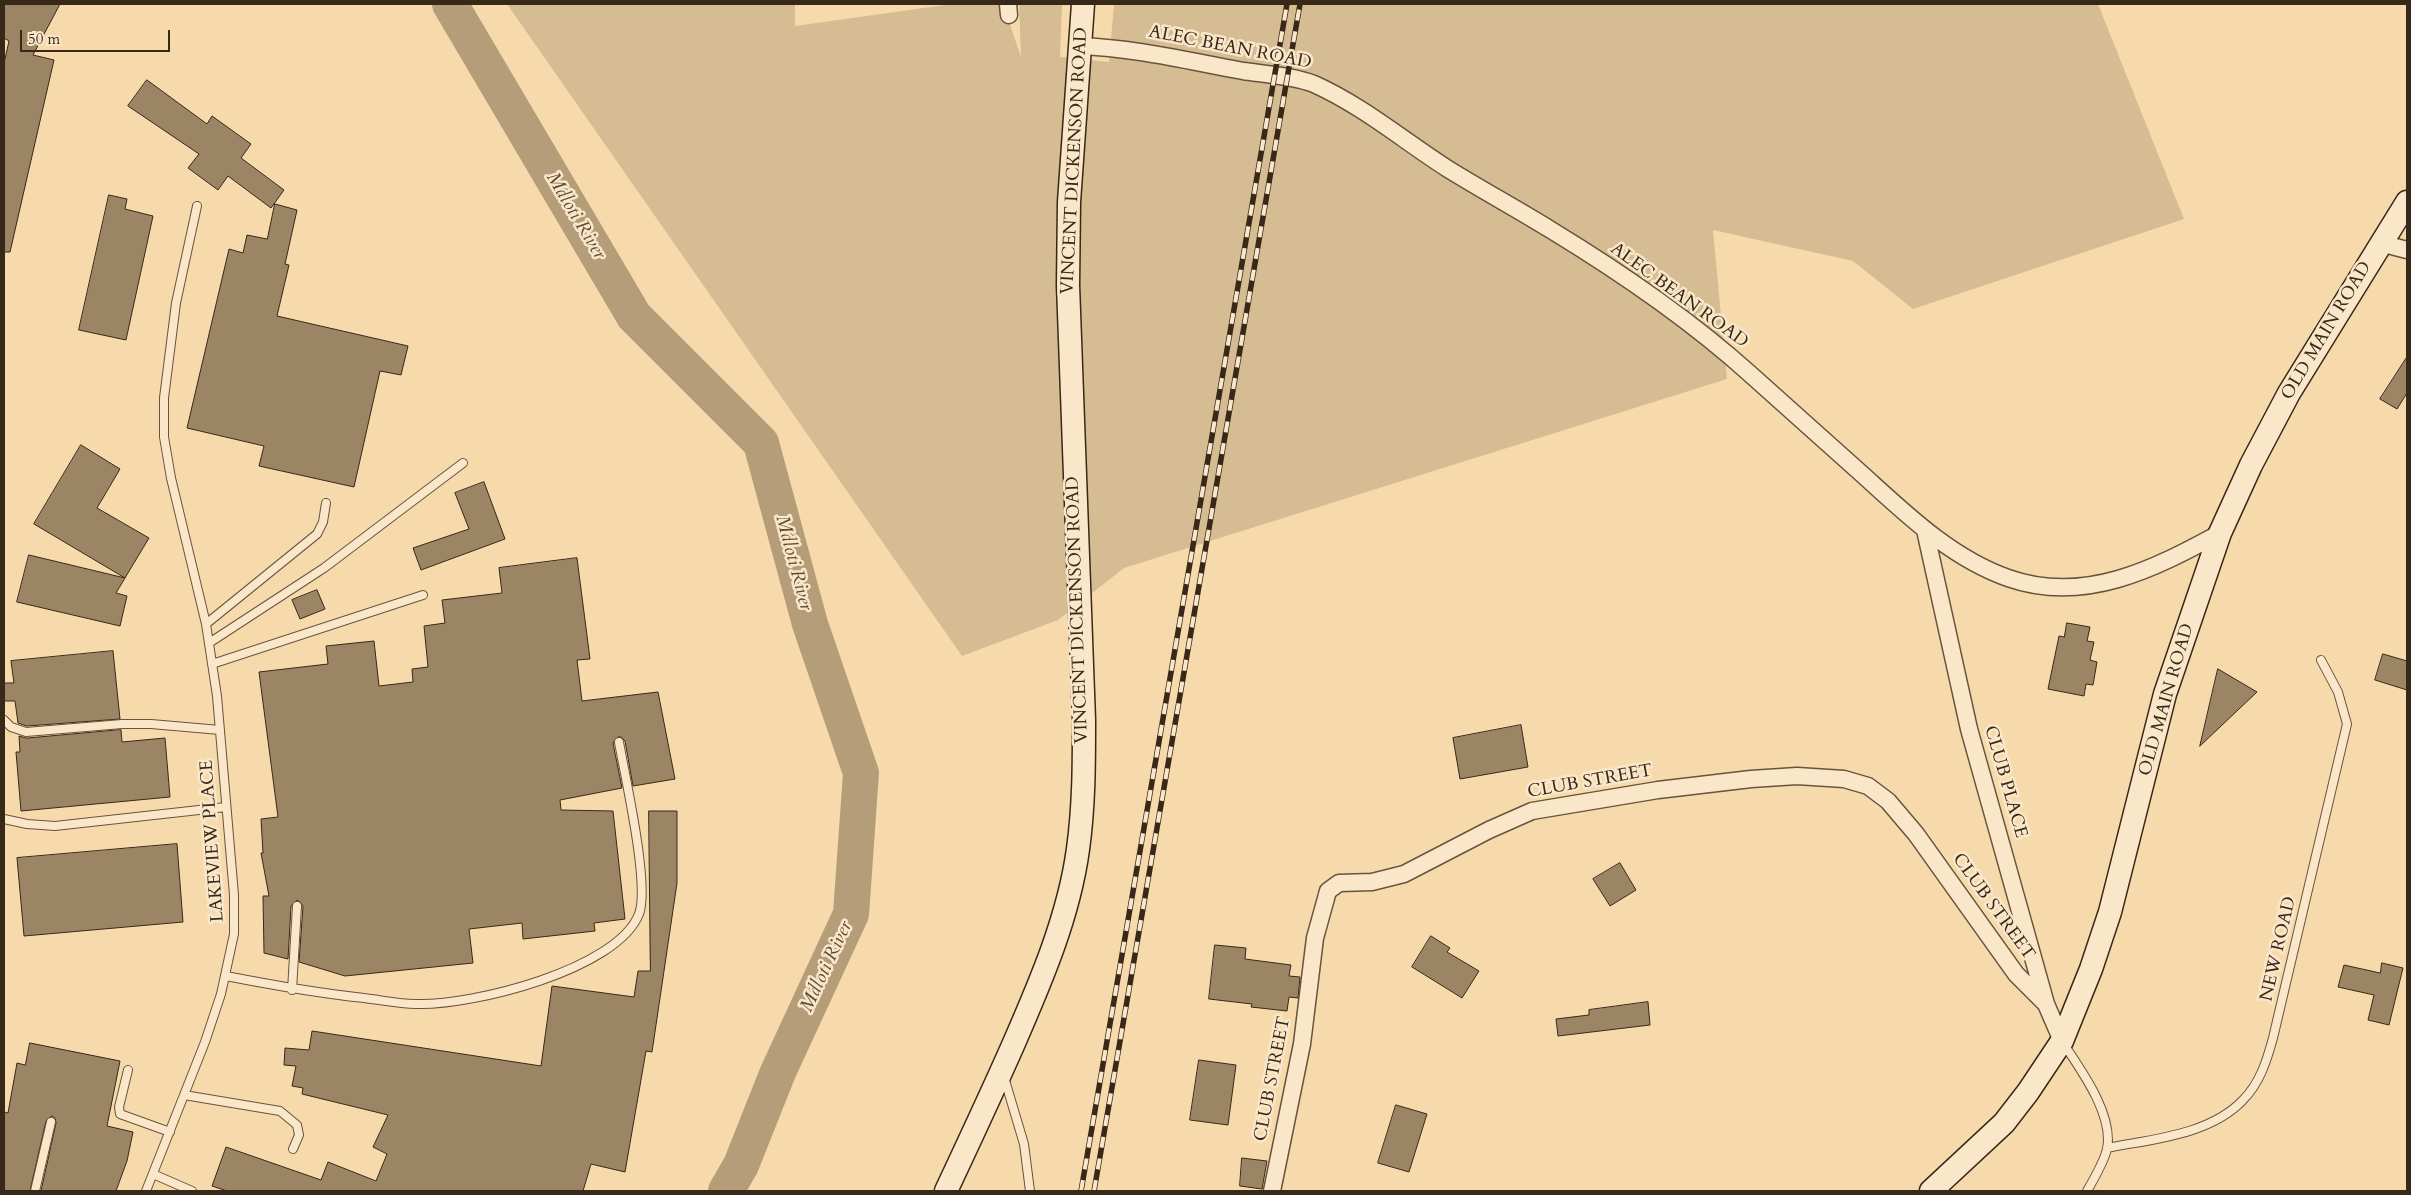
<!DOCTYPE html>
<html>
<head>
<meta charset="utf-8">
<style>
  body { margin:0 }
  #map { position:relative; width:2411px; height:1195px; overflow:hidden; background:#f7daac; font-family:Cardo,serif }
  canvas { display:block }
  .frame { position:absolute; inset:0; border:5px solid #372818; pointer-events:none }
  .scale { position:absolute; left:20px; top:30px; width:150px; height:22px; box-sizing:border-box; border:2px solid #372818; border-top:0; padding-left:6px; font-size:15px; line-height:18px; white-space:nowrap; color:#372818; -webkit-text-stroke:4px #fae7c9; paint-order:stroke }
</style>
</head>
<body>
<div id="map">
<canvas width="2411" height="1195"></canvas>
<div class="frame"></div>
<div class="scale">50 m</div>
</div>
<script>
const context = document.querySelector('canvas').getContext('2d');
context.lineJoin = 'round';
function paint(path, color) { context.fillStyle = color; context.fill(path, 'evenodd'); }
function stroke(path, color, width, dash) { context.strokeStyle = color; context.lineWidth = width; context.lineCap = dash ? 'butt' : 'round'; context.setLineDash(dash || []); context.stroke(path); }
function label(font, color, halo, rows, align = 'center') {
  context.font = font + ' Cardo,serif'; context.lineWidth = 5; context.setLineDash([]); context.textBaseline = 'middle'; context.strokeStyle = halo; context.fillStyle = color; for (const [text, x, y, turn = 0] of rows) {
    context.save(); context.translate(x, y); context.rotate((+turn || 0) * Math.PI / 180); context.textAlign = isNaN(turn) ? turn : align; if (halo) context.strokeText(text, 0, 0); context.fillText(text, 0, 0); context.restore();
  }
}
const green = new Path2D(`
  M507,4H795V26L952,4H1003L1021,57L1019,4H1062L1060,57L1109,62L1114,4H2098L2184,219L1913,309L1853,261L1713,230L1727,379L1124,568L1058,620L962,656Z`);
const river = new Path2D(`
  M450,4L634,316L761,443L810,624L861,773L851,914L778,1072L741,1165L726,1191`);
const building = new Path2D(`
  M4,4H60L33,55L54,60L10,252H4V63L9,41L4,38Z
  M147,80L207,124L212,116L251,144L241,158L284,190L271,208L228,176L218,190L188,168L199,154L128,106Z
  M109,195L127,199L125,209L153,216L126,340L79,330Z
  M275,204L297,210L285,264L289,265L277,316L408,346L401,375L380,371L354,487L259,466L264,446L187,428L229,249L243,253L247,235L267,239Z
  M2407,357V393L2397,409L2380,399Z
  M81,445L120,469L97,508L149,538L125,578L34,524Z
  M484,482L505,539L421,570L413,548L469,529L455,493Z
  M29,555L125,578L116,593L127,596L120,626L17,602Z
  M577,558L590,659L577,660L582,701L658,692L675,779L633,786L625,741L621,737H618L613,743L622,788L560,800L561,810L613,811L625,919L594,923L595,931L523,939L522,923L469,929L473,963L345,976L299,962L303,906L300,902L297,900L291,906L288,959L264,953L263,896H269L261,853H263L261,819L278,817L259,672L328,664L326,646L374,641L379,686L413,682L412,669L428,667L424,626L445,623L442,600L502,593L499,568Z
  M317,590L325,609L300,619L292,600Z
  M2067,623L2090,627L2087,641L2094,642L2090,660L2097,662L2093,685L2086,684L2084,696L2048,689L2059,636L2064,637Z
  M113,651L120,719L27,726L18,723L15,701H4V683H14L11,661Z
  M2383,654L2407,661V690L2375,680Z
  M2218,669L2257,692L2200,746Z
  M1521,725L1528,767L1460,779L1453,738Z
  M121,730L122,742L165,738L170,797L21,811L16,752H20L19,736L26,738Z
  M649,811H677V883L652,1052L646,1051L625,1172L591,1164L583,1191H227L212,1186L226,1147L321,1180L328,1162L376,1181L387,1154L373,1147L388,1115L302,1094L303,1088L292,1086L296,1066L284,1065L285,1048L309,1050L312,1031L541,1066L552,986L634,997L638,971H650Z
  M177,844L183,922L24,936L17,858Z
  M1620,863L1636,890L1610,906L1593,879Z
  M1431,936L1450,948L1447,952L1479,971L1462,998L1412,967Z
  M1215,945L1246,948L1245,959L1291,965L1289,976L1300,977L1298,998L1289,997L1287,1011L1251,1007L1252,1004L1209,999Z
  M2382,963L2403,968L2389,1025L2368,1020L2374,995L2338,987L2344,965L2380,973Z
  M1648,1002L1650,1025L1558,1036L1556,1019L1589,1015V1010Z
  M30,1043L120,1061L107,1126L133,1132L127,1161L116,1191H41L56,1123L55,1118L52,1116L46,1121L30,1191H4V1112L8,1113L17,1063L25,1065Z
  M1199,1060L1236,1065L1228,1125L1190,1120Z
  M1396,1105L1427,1114L1409,1172L1378,1163Z
  M1242,1158L1267,1161L1262,1189L1240,1186Z`);
const lane = new Path2D(`
  M206,624L317,534L323,522L326,503
  M209,643L324,568L463,463
  M212,664L423,595
  M4,720L11,727L26,732L122,724H151L220,730
  M4,819L27,824L55,826L226,807
  M226,976C272,985 317,993 364,998C381,1000 399,1004 416,1004C471,1006 617,970 639,914C650,885 625,777 619,742
  M292,990L297,906
  M2063,1043C2081,1070 2114,1115 2107,1149C2104,1162 2094,1179 2087,1191
  M128,1070L119,1107L120,1114L170,1132
  M1004,1077L1024,1144L1030,1191
  M184,1095L280,1111L297,1125L299,1135L293,1149
  M2107,1148C2152,1139 2210,1135 2243,1100C2260,1083 2267,1060 2273,1038L2347,724L2338,692L2321,660
  M153,1174L192,1191
  M35,1191L51,1122
  M146,1191L205,1042L221,994L234,934V895L217,696L206,624L171,478L164,437V398L176,303L197,206`);
const street = new Path2D(`
  M1008,4L1009,15
  M1079,46C1135,48 1188,61 1243,71C1264,74 1295,76 1314,84C1363,106 1404,141 1448,169C1482,190 1517,209 1551,230C1620,272 1689,319 1749,373C1787,407 1825,441 1863,475C1906,514 1951,558 2008,578C2084,605 2154,569 2220,533
  M2380,243L2407,250
  M1925,530L1969,729L2046,1004L2062,1041
  M1272,1191L1302,1044L1315,938L1328,891L1339,883L1372,882L1404,874L1489,830L1532,811L1658,790L1751,779L1797,776L1844,779L1868,786L1888,801L1916,834L2016,974L2046,1004`);
const secondary = new Path2D(`
  M946,1191C969,1142 992,1093 1014,1043C1041,981 1069,916 1078,849C1084,806 1084,763 1084,720L1068,285L1069,202L1083,4
  M1931,1191L2004,1123L2028,1092L2062,1041L2091,969L2110,912L2165,694L2220,533L2251,465L2289,393L2407,202`);
const rail = new Path2D(`
  M1081,1191L1287,4
  M1094,1191L1300,4`);
const streetNames = [
  ["ALEC BEAN ROAD",1230,48,11],
  ["VINCENT DICKENSON ROAD",1075,161,-87],
  ["ALEC BEAN ROAD",1679,296,36],
  ["OLD MAIN ROAD",2327,331,-59],
  ["VINCENT DICKENSON ROAD",1078,610,-92],
  ["OLD MAIN ROAD",2167,700,-74],
  ["CLUB STREET",1590,782,-10],
  ["CLUB PLACE",2005,782,74],
  ["LAKEVIEW PLACE",213,841,-94],
  ["CLUB STREET",1993,907,54],
  ["NEW ROAD",2279,949,-77],
  ["CLUB STREET",1273,1079,-79]
];
const waterNames = [
  ["Mdloti River",575,216,59],
  ["Mdloti River",793,563,75],
  ["Mdloti River",827,967,-65]
];
paint(green, '#d6bc93');
stroke(river, '#b69d7a', 36);
paint(building, '#9b8565');
stroke(building, '#372818', 1);
stroke(lane, '#67543d', 10);
stroke(street, '#67543d', 19);
stroke(secondary, '#372818', 25);
stroke(lane, '#fae7c9', 8);
stroke(street, '#fae7c9', 16);
stroke(secondary, '#fae7c9', 22);
stroke(rail, '#372818', 5.5);
stroke(rail, '#fae7c9', 4, [11]);
label('18px', '#372818', '#fae7c9', streetNames);
label('italic 19px', '#5d4b35', '#fae7c9', waterNames);
</script>
</body>
</html>
